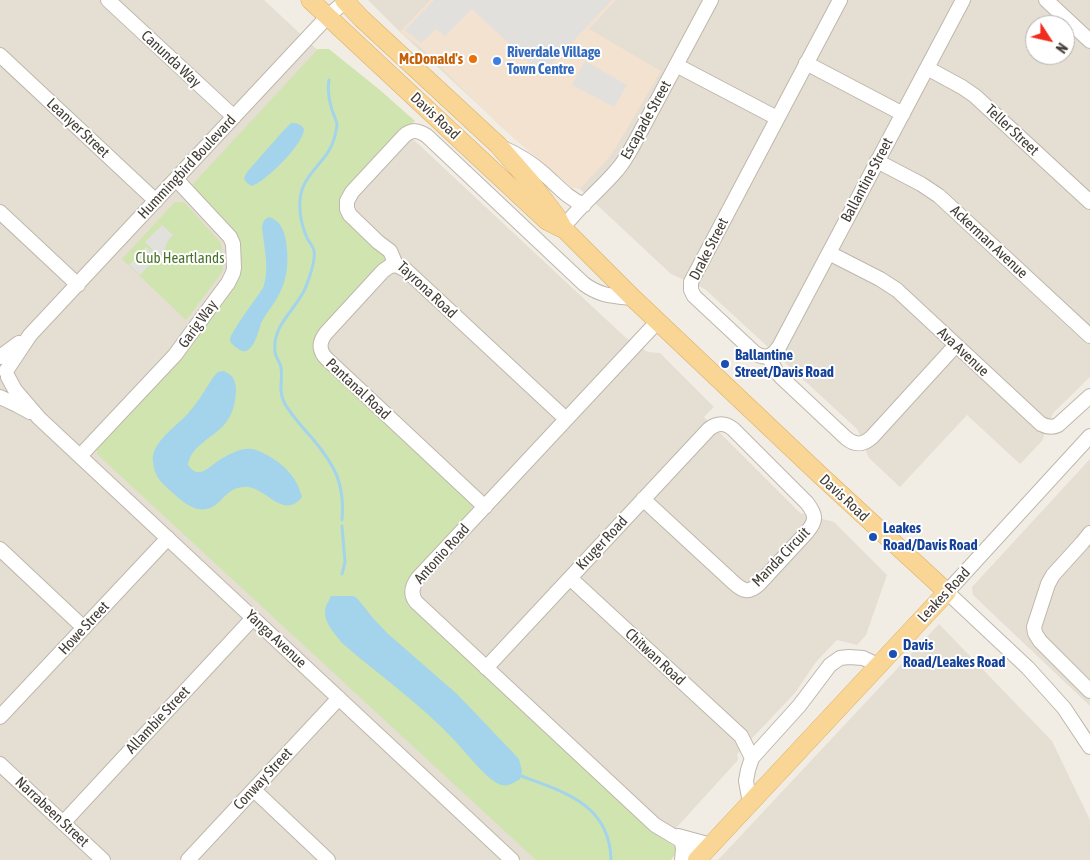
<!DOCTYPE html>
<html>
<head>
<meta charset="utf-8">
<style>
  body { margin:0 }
  #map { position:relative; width:1090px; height:860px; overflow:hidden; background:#f1ede5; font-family:"Asap Condensed",sans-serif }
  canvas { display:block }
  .north { position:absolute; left:1025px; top:15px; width:50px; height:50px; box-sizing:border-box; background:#fff; border:1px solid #b4b1ae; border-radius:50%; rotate:125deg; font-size:14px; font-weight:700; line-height:20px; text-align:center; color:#433d35 }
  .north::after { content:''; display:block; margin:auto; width:18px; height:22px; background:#f02e1e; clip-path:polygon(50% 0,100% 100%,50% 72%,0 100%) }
</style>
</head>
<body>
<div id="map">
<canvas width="1090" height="860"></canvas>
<div class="north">N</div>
</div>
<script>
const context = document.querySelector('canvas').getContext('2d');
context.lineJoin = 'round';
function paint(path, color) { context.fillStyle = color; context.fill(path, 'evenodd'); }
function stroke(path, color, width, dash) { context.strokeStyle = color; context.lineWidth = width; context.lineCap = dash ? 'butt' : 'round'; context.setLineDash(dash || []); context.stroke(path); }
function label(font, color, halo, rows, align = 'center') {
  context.font = font + ' "Asap Condensed",sans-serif'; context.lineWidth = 4; context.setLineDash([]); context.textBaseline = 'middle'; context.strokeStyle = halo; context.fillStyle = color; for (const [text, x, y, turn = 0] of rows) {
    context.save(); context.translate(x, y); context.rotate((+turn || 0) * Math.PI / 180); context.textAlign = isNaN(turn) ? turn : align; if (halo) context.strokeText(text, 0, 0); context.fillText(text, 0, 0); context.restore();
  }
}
const residential = new Path2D(`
  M0,0H264L625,337L648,352L660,353L714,407L704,417L800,513L834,522L887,575L866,635L857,645L837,640L833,644L816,662L795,693L737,754L738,760L647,860H0Z
  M368,0H1090V377L1053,413L1042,441L1020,464L967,415L900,487L869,458L857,429L705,289L671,274L580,189L571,187L515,139L400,32ZM1035,25H1065V55H1035Z
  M1090,459V706L973,595L972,587Z
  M939,624L1052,741L1090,820V860H718Z`);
const commercial = new Path2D(`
  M430,0H616L589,29L661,71L615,149L607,160L580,189L571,187L499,125L419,46L400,32Z`);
const green = new Path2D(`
  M318,49H329L380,90L415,121L406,129L344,195L385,250L387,259L316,337L314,346L470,502L472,505L471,511L406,586L617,796L658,836L677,848L678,850L671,860H536L97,454V445L182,354L241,275L237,243L192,186L193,184Z
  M175,202H184L221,243L223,271L186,320L122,259Z`);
const parking = new Path2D(`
  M434,0H612L542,74L472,9L445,36L436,29L421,43L405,30Z
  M1034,0H1039L1090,47V52L1065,29V25H1061Z
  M585,61L627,85L614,107L572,85Z
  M162,225L173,235L168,240L164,250L159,256L145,242Z
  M146,247L157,257L140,275L129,265Z`);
const water = new Path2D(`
  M291,123C297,123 301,124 304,129C304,144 266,181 252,186C248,184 246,183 244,178L247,172L284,130Z
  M269,217C280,220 284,230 286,241C289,263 288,280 276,300C271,308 265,315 261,323C259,330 255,346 248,350C244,353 240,350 237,348C235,347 230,343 230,340C229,334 258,296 263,288C270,270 264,247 262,227C263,222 264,219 269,217Z
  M223,371C232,374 235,379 236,388C236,401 233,415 224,425C212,438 190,447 188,465C192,470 195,473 201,472C207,470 212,465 218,461C226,456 236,450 246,449C251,448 257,450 261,452C281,461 297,476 302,497C284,520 267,489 248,487C233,486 228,493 219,502C202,518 186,505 173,493C161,482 155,478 153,462C150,442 179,425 190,411C199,401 206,388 214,376L218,372Z
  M331,596H353L357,598L373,618L387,633L457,694L519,759L522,771L520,779C515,782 508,787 502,785C488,782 466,752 455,741C421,704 380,676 342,643C335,634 324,623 325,611C325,606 329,601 331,596Z`);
const stream = new Path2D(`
  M329,80C327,91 329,100 332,110C334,115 336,120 337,124C337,129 335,135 334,139C328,162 301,174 300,201C299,213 302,226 307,238C309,242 313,246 314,251C316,261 310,275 307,284C299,308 272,323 275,351C275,358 281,362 281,368C283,381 278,389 284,402C291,415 302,427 312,438C335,465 345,484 342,520
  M342,526L345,562L342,574
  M521,776C565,792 610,805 611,860`);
const minor = new Path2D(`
  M108,0L234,117
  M840,0L691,282V290L694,296L755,353C765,360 773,356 779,347L963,0
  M1046,0L1090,41
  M0,55L156,201
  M806,63L903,114
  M676,65L777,118
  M927,68L962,87L975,96L1090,202
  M501,147C517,154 531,162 544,174C557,185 567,198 584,205
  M877,161L921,184L939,196L1090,336
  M0,212L78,285
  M563,228C578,207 600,190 617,170C625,161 630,151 636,140L711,0
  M829,253L880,279L897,290L1041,424C1047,427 1052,428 1058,425L1090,396
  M396,265L390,266L383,271L326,333C318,343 319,352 328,360L485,507
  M658,321L418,578C412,586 410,594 416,602L655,825L680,840L700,858
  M768,356L776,371L782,378L846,438C856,446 863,445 872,437L956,345
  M0,357L19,343
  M6,371L30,335L328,16L347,0
  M8,377L15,390L39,418L512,860
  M0,397L17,405L30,412
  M566,419L406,270L396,265L390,251L378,242L350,215L347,209V201L352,192L404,136C412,129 418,130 427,136L584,284C600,296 613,296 633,298
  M1090,436L947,592L1028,668L1064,708L1090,747
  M80,456L175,355L228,283L233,273L234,268L233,244L230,237L176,179
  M1090,533L1082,543L1053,575L1048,584L1034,627L1035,633L1040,641L1090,691
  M0,549L84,628
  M570,578L741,736L752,758
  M486,668L709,429C717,423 724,422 733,429L807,503C816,515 817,520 807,532L759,584C749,593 744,592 734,583L643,499
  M0,717L168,538
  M0,764L103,860
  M254,790L328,860
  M750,803L746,781L748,770L752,758L799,706L830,665L840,658L849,657L863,658L878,665
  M63,823L253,618
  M678,836L711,845
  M682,842L683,849L682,860
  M188,860L339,698`);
const major = new Path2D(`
  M310,0L547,221L561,228
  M344,0L362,19L498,145L532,184L557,217L563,228L633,298L820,475L947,592L697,860`);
const markers = [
  [473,59,5,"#e8710a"],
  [497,61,5,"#3f7fe0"],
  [725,364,5,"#1a4fb4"],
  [873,537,5,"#1a4fb4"],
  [893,654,5,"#1a4fb4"]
];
const shopNames = [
  ["Riverdale Village",507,52],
  ["Town Centre",507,69]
];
const streetNames = [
  ["Canunda Way",171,59,43],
  ["Davis Road",435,116,43],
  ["Escapade Street",646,120,-61],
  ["Leanyer Street",78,128,43],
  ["Teller Street",1012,130,43],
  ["Hummingbird Boulevard",187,167,-47],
  ["Ballantine Street",867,180,-62],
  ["Ackerman Avenue",989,242,43],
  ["Drake Street",709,249,-63],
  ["Tayrona Road",427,290,43],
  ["Garig Way",198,324,-54],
  ["Ava Avenue",963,352,43],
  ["Pantanal Road",358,389,43],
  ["Davis Road",844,498,43],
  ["Kruger Road",602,543,-47],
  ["Antonio Road",442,554,-48],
  ["Manda Circuit",781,557,-46],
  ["Leakes Road",944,595,-47],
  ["Howe Street",84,628,-47],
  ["Yanga Avenue",276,639,43],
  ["Chitwan Road",655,657,43],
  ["Allambie Street",158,720,-47],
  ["Conway Street",263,779,-47],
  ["Narrabeen Street",52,812,43]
];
const foodNames = [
  ["McDonald's",463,59]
];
const parkNames = [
  ["Club Heartlands",180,258]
];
const transitNames = [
  ["Ballantine",735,355],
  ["Street/Davis Road",735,372],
  ["Leakes",883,528],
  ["Road/Davis Road",883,545],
  ["Davis",903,645],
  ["Road/Leakes Road",903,662]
];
paint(residential, '#e5ded3');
paint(commercial, '#f3e2d0');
paint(green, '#d0e4af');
paint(parking, '#e2e0dd');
paint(water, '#a3d4ec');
stroke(stream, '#a3d4ec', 3);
stroke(minor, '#bfb7ab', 16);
stroke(major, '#ddb167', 19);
stroke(minor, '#fff', 14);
stroke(major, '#f9d696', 18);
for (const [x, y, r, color] of markers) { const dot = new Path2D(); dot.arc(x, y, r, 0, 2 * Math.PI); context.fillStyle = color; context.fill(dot); stroke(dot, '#fff', 2); }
label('bold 15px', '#366cbe', '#fff', shopNames, 'left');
label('15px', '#433d35', '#fff', streetNames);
label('bold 15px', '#c56008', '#fff', foodNames, 'right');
label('15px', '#4b722b', '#fff', parkNames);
label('bold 15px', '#164399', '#fff', transitNames, 'left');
</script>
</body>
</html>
